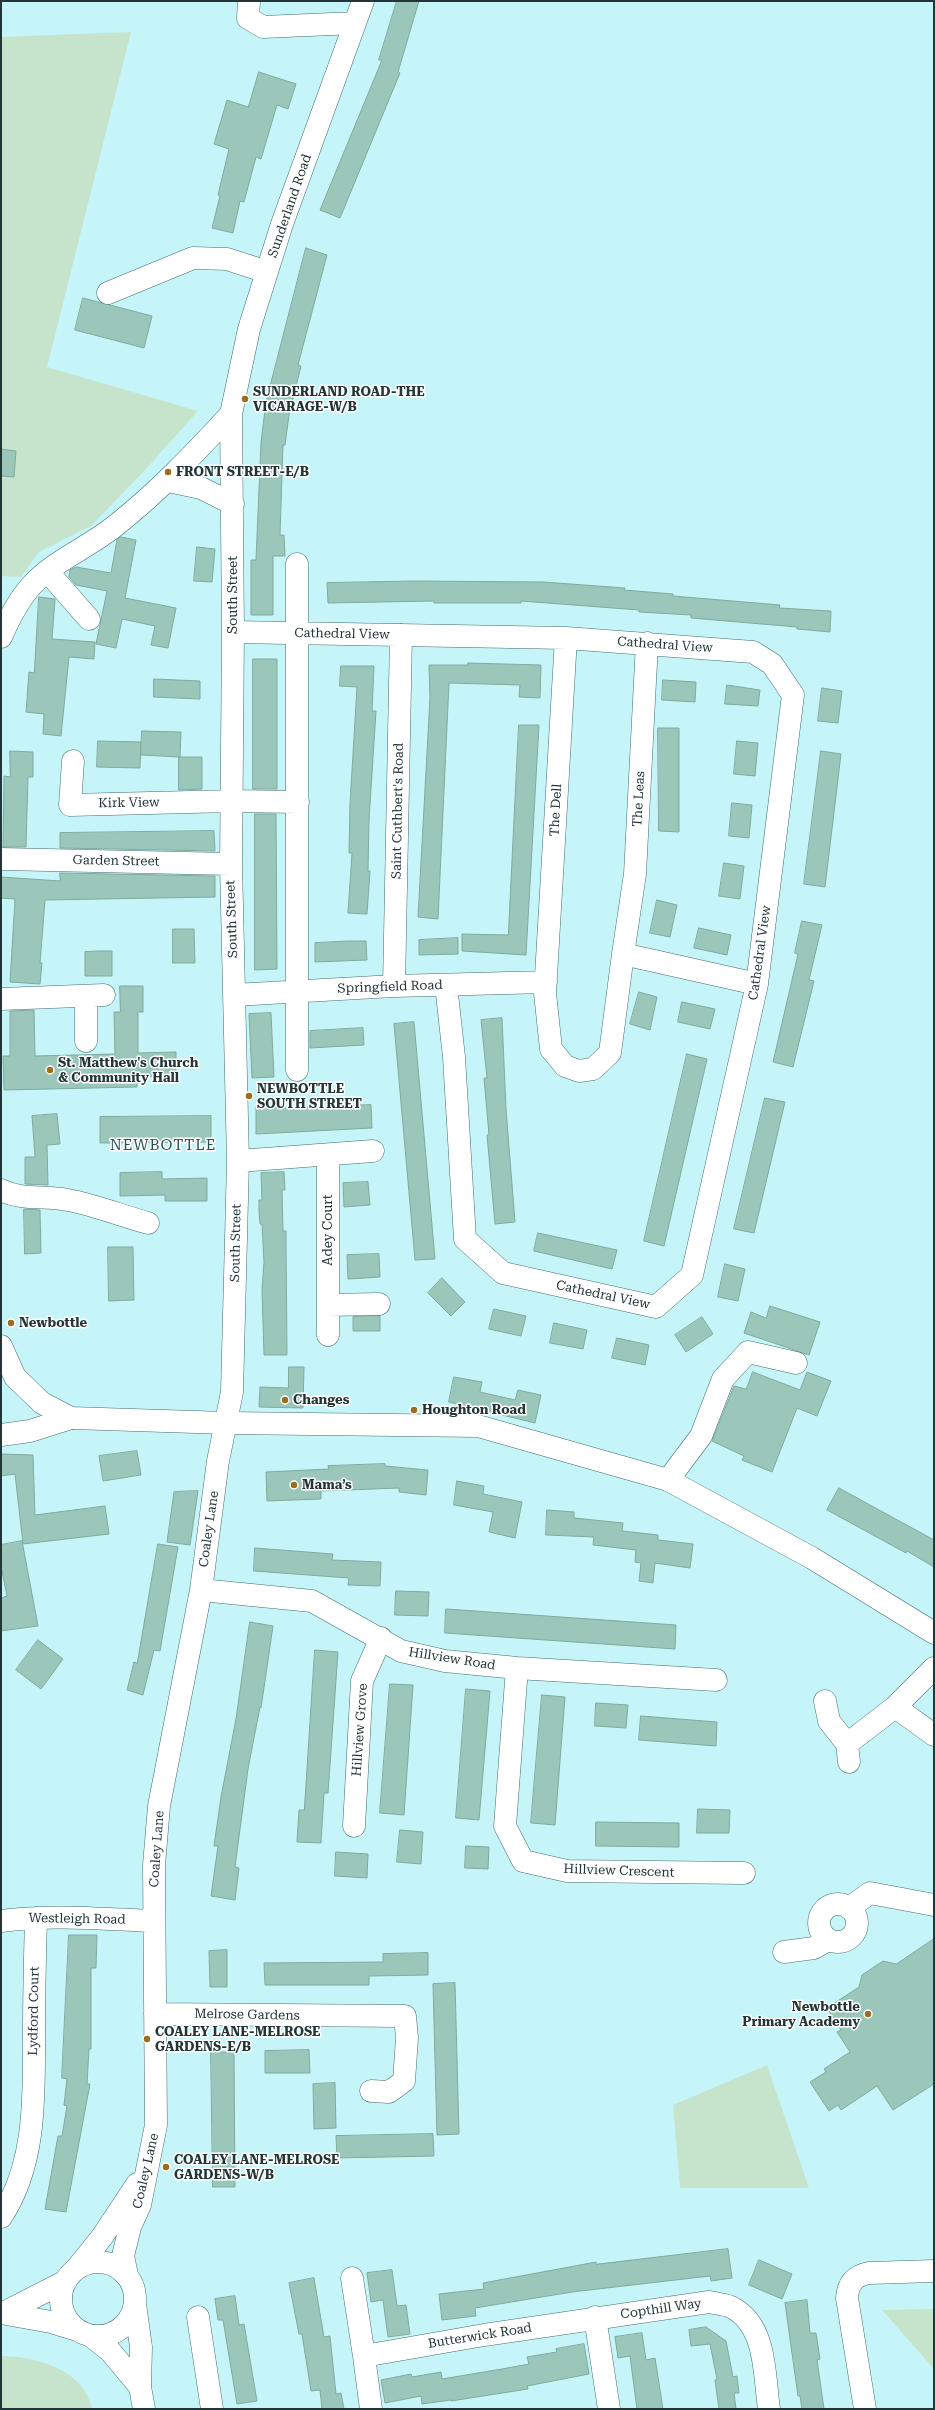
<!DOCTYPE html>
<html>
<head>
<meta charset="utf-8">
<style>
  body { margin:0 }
  #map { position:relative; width:935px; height:2410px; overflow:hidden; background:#c6f5f9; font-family:"Roboto Serif",serif }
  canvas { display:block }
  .frame { position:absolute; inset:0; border:2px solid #233537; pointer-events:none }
</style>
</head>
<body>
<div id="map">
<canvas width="935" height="2410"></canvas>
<div class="frame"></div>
</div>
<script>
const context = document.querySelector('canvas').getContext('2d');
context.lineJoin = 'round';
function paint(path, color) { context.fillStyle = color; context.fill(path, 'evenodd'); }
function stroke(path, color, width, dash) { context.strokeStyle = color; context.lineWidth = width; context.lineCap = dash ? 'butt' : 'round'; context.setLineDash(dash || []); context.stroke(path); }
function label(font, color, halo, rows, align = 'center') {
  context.font = font + ' "Roboto Serif",serif'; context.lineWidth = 3; context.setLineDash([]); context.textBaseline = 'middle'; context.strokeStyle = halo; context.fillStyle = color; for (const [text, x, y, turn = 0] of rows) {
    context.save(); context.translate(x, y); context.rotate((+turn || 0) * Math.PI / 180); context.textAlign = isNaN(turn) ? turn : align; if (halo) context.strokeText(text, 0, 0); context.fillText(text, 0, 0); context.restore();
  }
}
const green = new Path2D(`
  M131,32L47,367L198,411L145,470L91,526L39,552L21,577L1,576V37Z
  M767,2065L809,2188H680L673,2105Z
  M934,2309V2369L882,2310Z
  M1,2356C36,2356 85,2370 92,2409H1Z`);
const building = new Path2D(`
  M397,1H419L398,72L400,73L340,218L320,210L382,60H379Z
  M259,72L296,84L288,109L277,105L261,159L256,157L244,202L240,201L233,233L212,228L220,196L218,195L229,149L214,144L227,100L248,107Z
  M306,248L327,255L298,365L301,366L289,415L285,445H283L280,535H284L285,556H273V615H251V560H256L261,442L266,402Z
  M83,298L152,316L144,348L75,330Z
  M1,449L16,451L14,477L1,476Z
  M121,537L136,540L125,598L176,608L168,648L151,645L155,626L122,619L116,648L96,644L107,591L76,585L69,577L70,570L76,567L111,573L117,540Z
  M197,547L215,549L212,582L194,581Z
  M415,581L543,582L625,588L624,590L673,594V596L780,605L779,608L831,611L830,632L797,629V627L691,618V615L639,612V610L521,601V603H434V601L328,603L327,583Z
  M39,597L55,599L52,639L95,642L94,659L69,657L61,736L43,734L44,714L26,712L29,672L34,673Z
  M253,659H277V789H253Z
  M468,663L541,665L540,698L519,697L520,685L449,683L438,919L418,917L430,698L429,665H468Z
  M341,666H374L372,711H376L369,820L368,871H370L367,914L348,913L352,853H349L350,804L357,687L340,686Z
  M154,679L200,681V699L154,697Z
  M663,680L696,682L695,702L662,700Z
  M727,685L760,690L758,706L725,704Z
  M822,688L842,691L838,723L818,721Z
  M519,725H539L526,955L462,951V934L508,935Z
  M658,728H679V832L659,831Z
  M142,731L181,732L180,757L141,755Z
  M98,741L141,742L140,768L97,767Z
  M737,741L758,743L755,776L734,774Z
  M10,751L33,752V777H28L26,847H3L4,776L10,777Z
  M821,751L841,754L825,887L804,884Z
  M179,757H202V789L179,790Z
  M732,803L752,805L749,838L729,836Z
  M255,814H276L277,969L255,970Z
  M214,831L215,851L60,848V833Z
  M724,863L744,866L740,899L719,896Z
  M60,873L215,876V897L45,900L40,963H42L40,984L10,982L15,899L1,898V877L60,881Z
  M657,900L677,905L670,937L650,933Z
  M802,921L822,925L809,980L814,981L793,1067L773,1062L798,954L795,953Z
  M699,928L731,935L727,955L694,948Z
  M173,929H194L195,963H173Z
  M458,938V954L419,955V940Z
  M349,941H366L367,960L315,962V943Z
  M99,951H112V976H85V952Z
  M120,986H143V1012H138V1053L176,1052V1075L137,1077V1087L4,1090L3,1056H10V1011L34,1010L35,1056L115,1054L114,1012H120Z
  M639,992L657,997L650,1030L630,1024Z
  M682,1002L715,1009L710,1029L678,1022Z
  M271,1013L274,1077L252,1078L249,1014Z
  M502,1018L506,1109L515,1222L495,1224L487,1135H489L484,1078H487L481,1020Z
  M414,1022L435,1259L415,1260L394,1024Z
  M363,1028L364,1045L310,1048V1031Z
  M687,1054L707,1059L664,1246L644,1241Z
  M765,1098L785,1102L754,1233L734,1229Z
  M371,1105L372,1128L256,1134V1107L279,1106V1108Z
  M57,1114L60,1144L47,1145L48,1185L25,1184V1157H35L32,1116Z
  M211,1116V1142L100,1143V1117Z
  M162,1172V1179L207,1178V1201H165V1195L120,1196V1173Z
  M284,1172L285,1190H282L283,1231H286V1243L287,1355H264L262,1290L264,1262L262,1224H260L259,1212V1200H262L261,1173Z
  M368,1182L370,1205L344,1207L343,1183Z
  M24,1209L40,1210L41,1253L25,1254Z
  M538,1233L617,1250L612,1269L534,1251Z
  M108,1247H133L134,1300L109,1301Z
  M379,1254L380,1277L348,1279L347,1255Z
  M725,1264L745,1269L738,1301L718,1297Z
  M442,1278L465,1302L451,1316L428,1293Z
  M770,1306L820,1322L809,1355L744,1333L751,1312L766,1318Z
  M494,1309L526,1316L521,1336L489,1329Z
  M380,1316V1331H353V1317Z
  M702,1317L713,1334L686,1352L675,1335Z
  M554,1323L587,1330L583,1349L550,1343Z
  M617,1338L649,1345L645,1365L612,1358Z
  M289,1367H304L303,1408L259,1407L260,1387L288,1388Z
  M753,1372L800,1390L807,1372L831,1381L817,1416L797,1408L772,1472L742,1460L744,1456L712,1441L734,1386L746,1389Z
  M454,1377L482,1382L480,1392L515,1400L518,1390L541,1395L535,1423L449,1402Z
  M137,1451L141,1475L103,1481L99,1456Z
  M1,1454L33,1455L35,1515L105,1506L109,1534L23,1544L15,1474L1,1476Z
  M385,1464V1466L428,1470L426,1495L399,1492V1488L321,1491V1499L267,1501L266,1472L329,1469L328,1466Z
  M457,1481L484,1486L483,1494L522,1502L515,1538L489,1532L493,1512L454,1505Z
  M839,1488L934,1540V1567L907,1551L906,1553L827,1510Z
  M198,1491L190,1545L167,1542L174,1492Z
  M547,1510L574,1512V1518L623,1523L622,1531L658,1535V1540L693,1544L690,1568L655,1563L653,1583L639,1581L641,1563L635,1562L636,1550L593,1545L594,1537L546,1535Z
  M22,1541L38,1626L1,1631V1598L7,1596L1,1566V1545Z
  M158,1544L178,1547L160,1651L154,1650L143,1695L127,1690L134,1662L137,1663Z
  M255,1548L333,1554L332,1560L381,1562L380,1586L348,1585L349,1578L254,1571Z
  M396,1591L429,1592L428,1616L395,1615Z
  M446,1609L676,1625L675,1649L445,1633Z
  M250,1622L273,1626L261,1708L260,1707L248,1769L235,1867L239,1868L235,1900L211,1896L218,1846H214L221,1797L236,1719Z
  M38,1640L63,1659L41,1689L16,1670Z
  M315,1650L338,1652L328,1793H324L321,1843L297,1842L299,1810H304Z
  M390,1684L413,1685L404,1815L380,1813Z
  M466,1689L490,1691L479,1820L456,1818Z
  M542,1695L565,1697L555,1825L531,1823Z
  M596,1703L628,1705L626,1728L595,1726Z
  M641,1716L717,1722L716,1746L639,1740Z
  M698,1809L730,1810L729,1833H697Z
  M596,1822L679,1823V1847L596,1846Z
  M400,1830L423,1832L421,1864L397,1862Z
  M466,1846L489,1847L488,1869L465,1868Z
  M336,1852L368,1854L367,1878L335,1876Z
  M69,1935H97L96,1968H91V2049H89L87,2084H90L66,2212L45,2209L58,2136H62L67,2106L64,2105L67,2079L62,2078Z
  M934,1939V2084L893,2110L877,2086L841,2110L838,2105L829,2111L810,2082L826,2072L824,2069L850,2052L837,2032L841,2030L827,2008L859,1987L862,1975L883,1961L896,1964Z
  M227,1950V1987H210L209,1951Z
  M428,1953V1975L369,1976V1985H265L264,1963L383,1962V1954Z
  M455,1983L459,2134L437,2135L433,1984Z
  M309,2050L310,2073H265V2051Z
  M211,2052H234L235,2187H213Z
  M335,2083L336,2128L314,2129L313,2084Z
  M433,2134L434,2156L337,2158L336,2136Z
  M728,2249L732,2278L711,2281L710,2276L572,2292L475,2308L476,2316L442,2320L439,2294L484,2289L483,2283L596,2262V2264Z
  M759,2260L792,2274L782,2299L749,2285Z
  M392,2270L397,2306L406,2305L410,2334L388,2337L383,2300L371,2302L367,2273Z
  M314,2278L324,2337L330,2336L336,2394L341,2393L344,2409H322L320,2390L311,2391L302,2334H299L289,2283Z
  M235,2296L239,2325L244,2324L257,2401L237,2404L223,2320H218L215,2299Z
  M807,2300L810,2333H816L820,2359L817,2360L824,2409H802L800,2396H798L785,2303Z
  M706,2327L726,2341L733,2377L737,2376L739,2393H734L736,2409H719L715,2380L717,2379L710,2344L691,2346L689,2330Z
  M642,2333L646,2360L655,2358L663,2409H637L630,2356L618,2358L615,2337Z
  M584,2344L589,2374L527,2386L528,2389L451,2401V2400L422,2404L421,2396L385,2403L381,2380L411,2374L412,2377L441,2372L442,2379L502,2369L529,2364L527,2357L557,2352L556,2349Z`);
const minor = new Path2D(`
  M249,1L248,18L263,27L355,23
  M108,293L193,258L227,259L267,272
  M168,481L201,488L233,504
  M47,571L89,619
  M233,632L566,638L753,652L772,664L793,695L757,984L692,1275L656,1307L503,1273L465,1239L454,1057L446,985
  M1,637C9,619 18,600 32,585C55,560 89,547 115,526C158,492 194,454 231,414
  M566,638L545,993L551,1049L565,1066L579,1071L593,1069L610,1053L623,954L757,984
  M73,761L70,805L231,801L298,802
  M1,859L231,864
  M623,954L635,874L647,643
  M394,986L401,635
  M234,995L394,986L546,982
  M1,999L104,995
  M86,1041V996
  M297,1070V564
  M238,1161L373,1151
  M1,1190C23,1201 45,1195 68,1200C95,1205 122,1216 148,1223
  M328,1305L379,1304
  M328,1335V1155
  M1,1435L30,1431L71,1418
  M668,1480L701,1436L723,1379L748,1352L796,1363
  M201,1590L312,1601L401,1651L445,1661L517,1668L716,1680
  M517,1668L505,1826L523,1861L567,1871L744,1873
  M825,1701L829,1721L847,1744L849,1762
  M895,1707L934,1735
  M847,1744L895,1707L934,1668
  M354,1826L362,1681L381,1638
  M819 1923a19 19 0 1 1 38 0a19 19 0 1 1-38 0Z
  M849,1908L870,1893L934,1905
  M1,1921C52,1914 103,1919 154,1921
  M784,1952L814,1948L828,1940
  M155,2014L405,2016L407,2038L404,2081L389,2092L371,2091
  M1,2217C37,2164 34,2092 34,2031C34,1993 35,1955 36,1918
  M61 2299a37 37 0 1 1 74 0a37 37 0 1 1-74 0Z
  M77,2268L102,2237L137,2184
  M127,2275L123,2256L130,2227L140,2205L156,2125L154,1865L159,1806L201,1590L218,1461L232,1392L238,1161L231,864L233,632L231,414L249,329L282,224L363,1
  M352,2278L364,2356
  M135,2304L141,2347L140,2387L144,2409
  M1,2313L51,2322L77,2330
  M3,2313L66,2281
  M198,2317L212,2409
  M595,2317L609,2409
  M91,2336L110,2351L140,2387
  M371,2409L364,2356L484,2335L709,2302C717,2304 727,2304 733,2308C767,2327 764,2375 769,2409
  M865,2409L847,2298C848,2283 854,2276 869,2273L934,2271`);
const major = new Path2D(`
  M1,1346L15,1377L42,1403L71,1418L226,1423L478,1426L668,1480L812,1558L934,1633`);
const markers = [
  [245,399,4,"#9c6d1f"],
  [168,472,4,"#9c6d1f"],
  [50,1070,4,"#9c6d1f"],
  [249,1096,4,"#9c6d1f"],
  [11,1323,4,"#9c6d1f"],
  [285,1400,4,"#9c6d1f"],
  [414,1410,4,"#9c6d1f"],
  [294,1485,4,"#9c6d1f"],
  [868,2014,4,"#9c6d1f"],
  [147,2039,4,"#9c6d1f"],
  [166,2167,4,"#9c6d1f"]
];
const streetNames = [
  ["Sunderland Road",290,206,-71],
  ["South Street",233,595,-90],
  ["Cathedral View",342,634,1],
  ["Cathedral View",665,645,4],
  ["The Leas",639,799,-87],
  ["Kirk View",129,803,-1],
  ["The Dell",556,810,-87],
  ["Saint Cuthbert's Road",398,811,-89],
  ["Garden Street",116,861,1],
  ["South Street",232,919,-92],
  ["Cathedral View",760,953,-82],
  ["Springfield Road",390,987,-2],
  ["Adey Court",328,1230,-90],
  ["South Street",236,1243,-89],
  ["Cathedral View",603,1295,12],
  ["Coaley Lane",209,1529,-82],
  ["Hillview Road",452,1659,9],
  ["Hillview Grove",360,1730,-86],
  ["Coaley Lane",157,1849,-86],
  ["Hillview Crescent",619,1871,2],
  ["Westleigh Road",77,1919,1],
  ["Lydford Court",34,2011,-89],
  ["Melrose Gardens",247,2015,1],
  ["Coaley Lane",146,2171,-77],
  ["Copthill Way",661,2309,-8],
  ["Butterwick Road",480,2336,-9]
];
const poiNames = [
  ["SUNDERLAND ROAD-THE",253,392],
  ["VICARAGE-W/B",253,407],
  ["FRONT STREET-E/B",176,472],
  ["St. Matthew's Church",58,1063],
  ["& Community Hall",58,1078],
  ["NEWBOTTLE",257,1089],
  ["SOUTH STREET",257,1104],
  ["Newbottle",19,1323],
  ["Changes",293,1400],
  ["Houghton Road",422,1410],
  ["Mama’s",302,1485],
  ["Newbottle",860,2007,"right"],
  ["Primary Academy",860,2022,"right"],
  ["COALEY LANE-MELROSE",155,2032],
  ["GARDENS-E/B",155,2047],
  ["COALEY LANE-MELROSE",174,2160],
  ["GARDENS-W/B",174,2175]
];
const quarterNames = [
  ["NEWBOTTLE",163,1146]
];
paint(green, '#c6e4cc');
paint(building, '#9bc6ba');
stroke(building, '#80aa9e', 1);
stroke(minor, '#416c6f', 23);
stroke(major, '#416c6f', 23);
stroke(minor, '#fff', 22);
stroke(major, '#fff', 22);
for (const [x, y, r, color] of markers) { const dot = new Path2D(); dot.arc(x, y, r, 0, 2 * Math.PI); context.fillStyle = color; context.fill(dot); stroke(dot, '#fff', 1.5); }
label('13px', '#233537', '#fff', streetNames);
label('bold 13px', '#233537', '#fff', poiNames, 'left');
context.letterSpacing = '1px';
label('15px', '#275255', '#fff', quarterNames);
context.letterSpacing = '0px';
</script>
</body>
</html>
